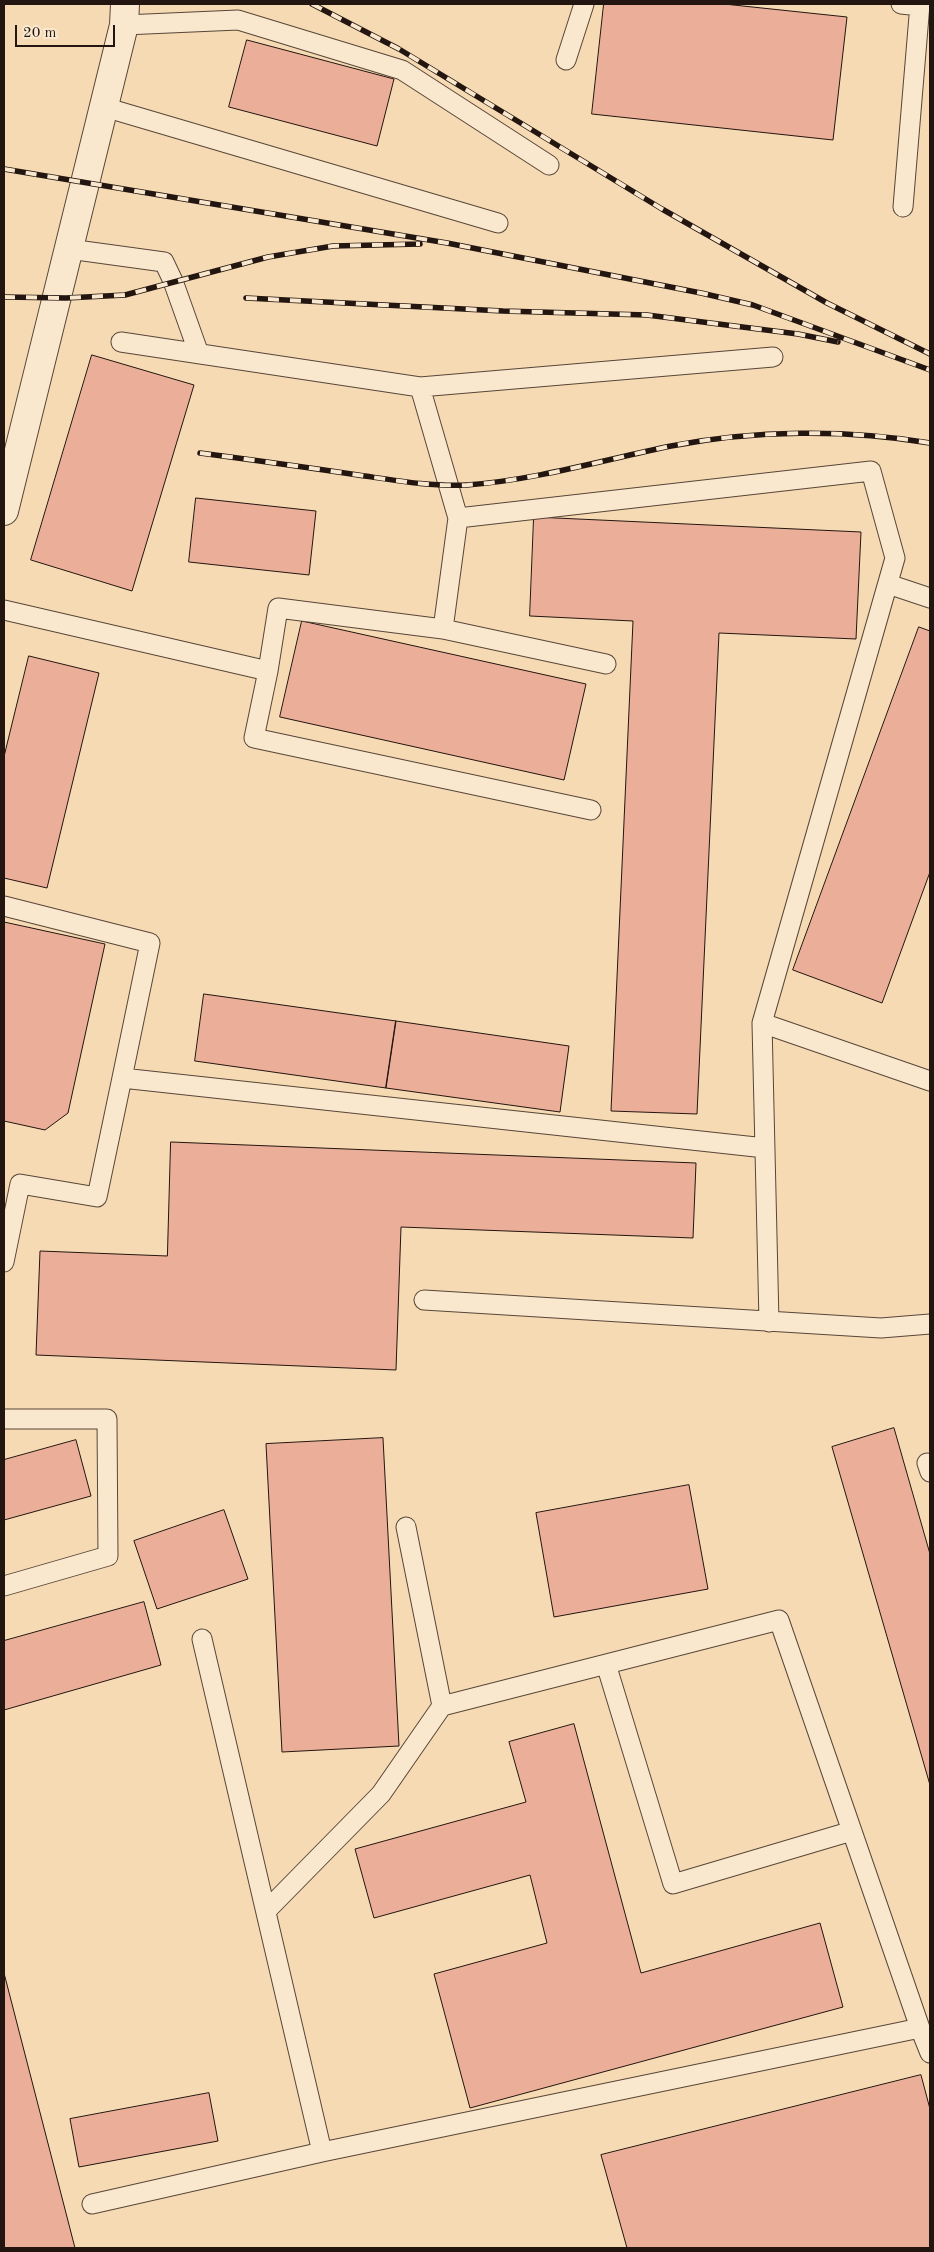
<!DOCTYPE html>
<html>
<head>
<meta charset="utf-8">
<style>
  body { margin:0 }
  #map { position:relative; width:934px; height:2252px; overflow:hidden; background:#f6dab4; font-family:"Old Standard TT",serif }
  canvas { display:block }
  .frame { position:absolute; inset:0; border:5px solid #23150f; pointer-events:none }
  .scale { position:absolute; left:15px; top:25px; width:100px; height:22px; box-sizing:border-box; border:2px solid #23150f; border-top:0; padding-left:6px; font-size:15px; line-height:18px; white-space:nowrap; color:#23150f; -webkit-text-stroke:4px #f9e7ce; paint-order:stroke }
</style>
</head>
<body>
<div id="map">
<canvas width="934" height="2252"></canvas>
<div class="frame"></div>
<div class="scale">20 m</div>
</div>
<script>
const context = document.querySelector('canvas').getContext('2d');
context.lineJoin = 'round';
function paint(path, color) { context.fillStyle = color; context.fill(path, 'evenodd'); }
function stroke(path, color, width, dash) { context.strokeStyle = color; context.lineWidth = width; context.lineCap = dash ? 'butt' : 'round'; context.setLineDash(dash || []); context.stroke(path); }
const building = new Path2D(`
  M604,4H724L847,17L833,140L592,114Z
  M247,40L394,79L377,146L229,107Z
  M92,355L194,385L132,591L31,560Z
  M196,498L316,511L309,575L189,562Z
  M534,517L861,532L856,639L719,633L697,1114L611,1111L633,621L530,616Z
  M302,621L586,684L564,780L280,717Z
  M919,627L930,631V872L882,1003L793,970Z
  M29,656L99,673L47,888L4,878V757Z
  M4,922L105,944L68,1113L45,1130L4,1121Z
  M204,994L396,1021L386,1088L195,1061Z
  M396,1021L569,1046L560,1112L386,1088Z
  M171,1142L696,1163L693,1238L401,1227L396,1370L36,1355L40,1251L167,1256Z
  M894,1428L930,1554V1785L832,1447Z
  M383,1438L399,1746L282,1752L266,1444Z
  M76,1440L91,1496L4,1520V1460Z
  M689,1485L708,1589L554,1617L536,1513Z
  M224,1510L248,1579L157,1609L134,1541Z
  M144,1602L161,1665L4,1710V1641Z
  M574,1724L641,1973L820,1923L843,2007L470,2108L434,1974L547,1943L530,1875L374,1918L355,1849L526,1802L509,1742Z
  M4,1973L75,2248H4Z
  M921,2075L930,2109V2248H627L601,2155Z
  M209,2093L218,2141L79,2167L70,2119Z`);
const service = new Path2D(`
  M901,4L920,6
  M124,25L238,20L402,70L549,165
  M566,60L584,4
  M104,107L498,223
  M903,207L920,4
  M69,249L164,262L173,281L199,354
  M121,342L420,387L773,357
  M420,387L458,518
  M888,584L930,598
  M4,610L268,671L254,738L591,810
  M443,629L606,664
  M268,671L278,608L443,629L458,518L871,471L895,558L762,1023L769,1322
  M4,906L150,943L122,1078
  M762,1023L930,1081
  M4,1262L20,1184L97,1197L122,1078L765,1148
  M424,1300L881,1328L930,1324
  M4,1419H107L108,1556L4,1586
  M927,1463L930,1472
  M406,1527L442,1706
  M202,1639L322,2152L920,2028L930,2053
  M606,1664L673,1884L852,1831
  M266,1911L381,1794L442,1706L779,1620L920,2028
  M92,2204L322,2152`);
const minor = new Path2D(`
  M4,511L124,25L125,4`);
const rail = new Path2D(`
  M312,4L399,49L662,209L827,303L930,354
  M4,169L447,243L701,293L753,305L930,370
  M4,297L66,298L125,295L268,257L333,246L420,244
  M246,298L503,311L647,315L798,334L838,342
  M200,453C253,460 305,467 358,475C393,480 431,487 467,485C536,480 603,460 671,446C753,430 847,429 930,443`);
paint(building, '#ebaf99');
stroke(building, '#23150f', 1);
stroke(service, '#584638', 21);
stroke(minor, '#584638', 30);
stroke(service, '#f9e7ce', 19);
stroke(minor, '#f9e7ce', 28);
stroke(rail, '#23150f', 5.5);
stroke(rail, '#f9e7ce', 4, [11]);
</script>
</body>
</html>
